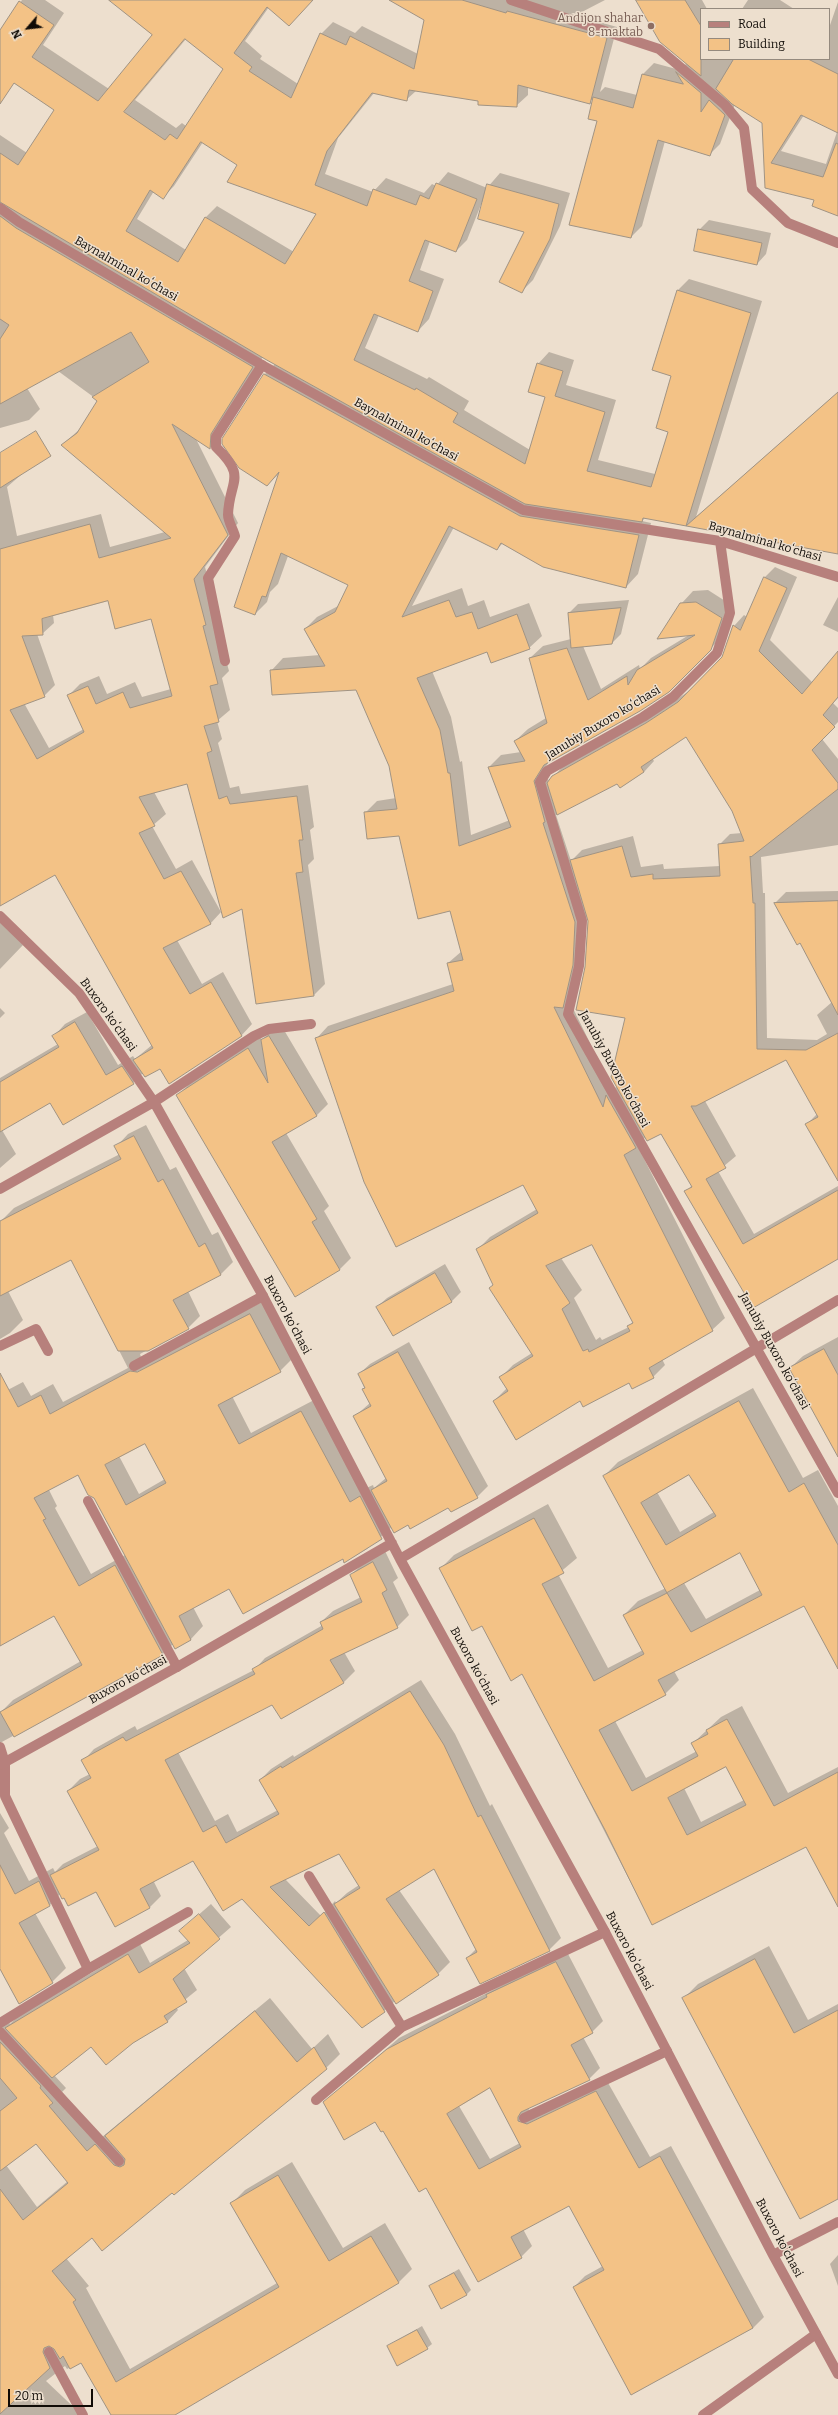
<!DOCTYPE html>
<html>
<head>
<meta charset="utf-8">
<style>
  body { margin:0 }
  #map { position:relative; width:838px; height:2415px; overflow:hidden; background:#eddfce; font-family:Bitter,serif }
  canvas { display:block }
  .legend { position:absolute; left:700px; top:8px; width:130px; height:52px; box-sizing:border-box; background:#eddfce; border:1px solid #958a7e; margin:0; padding:5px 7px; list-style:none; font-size:12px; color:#100b06 }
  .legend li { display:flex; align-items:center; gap:8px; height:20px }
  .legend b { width:20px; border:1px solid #958a7e }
  .north { position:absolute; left:8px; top:8px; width:40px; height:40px; -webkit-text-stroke:3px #eddfce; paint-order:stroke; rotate:242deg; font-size:11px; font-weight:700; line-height:16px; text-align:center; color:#100b06 }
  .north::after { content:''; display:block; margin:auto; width:14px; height:18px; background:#100b06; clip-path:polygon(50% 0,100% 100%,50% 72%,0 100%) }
  .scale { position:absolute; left:8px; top:2389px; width:85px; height:18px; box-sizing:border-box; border:2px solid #100b06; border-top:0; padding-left:5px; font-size:12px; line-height:14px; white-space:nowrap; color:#100b06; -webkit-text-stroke:3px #eddfce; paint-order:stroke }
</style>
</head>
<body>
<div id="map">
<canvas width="838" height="2415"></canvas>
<ul class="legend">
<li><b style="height:5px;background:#b7807c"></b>Road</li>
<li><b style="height:11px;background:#f3c286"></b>Building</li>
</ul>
<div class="north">N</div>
<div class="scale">20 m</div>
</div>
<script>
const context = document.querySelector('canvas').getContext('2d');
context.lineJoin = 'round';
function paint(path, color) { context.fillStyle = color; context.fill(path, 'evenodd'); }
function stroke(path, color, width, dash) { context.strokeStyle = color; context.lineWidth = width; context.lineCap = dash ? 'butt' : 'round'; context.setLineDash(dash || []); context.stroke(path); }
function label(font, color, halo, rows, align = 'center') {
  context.font = font + ' Bitter,serif'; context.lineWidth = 3; context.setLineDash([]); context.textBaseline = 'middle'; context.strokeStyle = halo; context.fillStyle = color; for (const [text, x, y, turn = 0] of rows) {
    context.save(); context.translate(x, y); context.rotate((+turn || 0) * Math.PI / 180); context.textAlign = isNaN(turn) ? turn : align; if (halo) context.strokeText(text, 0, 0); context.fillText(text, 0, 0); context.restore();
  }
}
const shadow = new Path2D(`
  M22,0H45L64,13L43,45L109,89L154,35L126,0H312L269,7L245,41L262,56L260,59L298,84L321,34L333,22L355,33L362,26L418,54L426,19L391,0H605L578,14L573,13L571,14L617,27L600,92L605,87L637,95L643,74L654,63L680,70L686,64L638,0H702L707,9H701V59H829V28L838,2V215L816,199L766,187L763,123L735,104L720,144L709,155L665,141L642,226L631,237L598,121L589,118L594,97L589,103L528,86V95L516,106L416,91L406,100L374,93L338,138L325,174L373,192L386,178L424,193L432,184L436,186L448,172L487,188L500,173L570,193L560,226L533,280L522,291L526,231L482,202L467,240L456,251L430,241L420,270L444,279L429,319L418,331L379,315L365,348L427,379L429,377L469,401L464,410L530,450L546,396L538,364L549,352L574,360L566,385L616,400L598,460L655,474L669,431L673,375L654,369L678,290L689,279L762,301L696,517L838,392V549L834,553L645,518L642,521L651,523L638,574L626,587L503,543L497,549L454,527L412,606L462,588L468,606L484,600L490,617L529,603L542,636L529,648L487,651L432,671L451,717L460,762L462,761L471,835L510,820L489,767L501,755L521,752L515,741L528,729L546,718L530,658L543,646L571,639L569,613L578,604L629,600L621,634L612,643L583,646L601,689L639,665L640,669L651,658L689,635L681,604L693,591L708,590L733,606L723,636L668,691L550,760L545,768L549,782L564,765L658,712L689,691L723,658L734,626L744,615L747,617L764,578L775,567L797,577L770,640L813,683L838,652V698L833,703L838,708V722L822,739L838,759V845L761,857L763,893H765L767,1038L817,1040L827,1034L817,1015L832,1002L800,942L797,943L775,903L786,892L838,891V1179L807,1124L818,1113L787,1059L705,1101L736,1156L718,1171L754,1234L838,1186V1258L753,1306L686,1192L692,1185L661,1132L646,1137L637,1145L725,1318L712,1330L662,1359L665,1365L653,1377L630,1382L581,1399L494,1401L507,1388L501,1377L513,1365L532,1353L494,1284L478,1249L490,1237L537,1209L524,1184L316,1039L328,1026L453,984L448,963L462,951L451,910L400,835L365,813L377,801L396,798L390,766L356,689L271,671L283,658L320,655L305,629L317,617L340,605L349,584L288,556L278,584L270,592L267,602L255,614L280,473L267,485L224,439L265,374L275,364L263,357L221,421V437L210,448L196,439L238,523L205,567L217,613L214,616L229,671L222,678L230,710L217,721L222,739L218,743L230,788L239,786L241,794L308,785L314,827L310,830L314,859L308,865L325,984L314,995L257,1003L243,908L188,783L154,792L166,814L152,826L176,869L192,860L221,912L210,924L177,940L202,984L223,972L252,1024L241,1036L143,1073L133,1083L50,1101L2,1130L16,1154L0,1168V1078L58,1044L54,1036L65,1024L87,1012L118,1065L133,1056L135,1059L152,1045L55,873L0,904V463L22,474L7,487L17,536L101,514L110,547L165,532L62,445L81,428L99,401L58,371L27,388L40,409L29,420L0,428V135L27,153L56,110L0,74V31ZM186,39L225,68L186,126L182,123L176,128L135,100ZM804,115L837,132L826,164L781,151ZM203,142L317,213L294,252L217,206L206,217L186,250L137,219L154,191L163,197L174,186ZM109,600L151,618L171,689L142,697L135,682L107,694L99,676L80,684L68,696L84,729L49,748L24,703L44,696L55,685L37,634H42L54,623L53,615ZM686,736L733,811L742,833L730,834L719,845L720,866L664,869L663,864L641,867L633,836L582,850L571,861L556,815L617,782L644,772L654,761L652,758ZM587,914L590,921L586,967L627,1017L617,1086L613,1090L569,1000L584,952ZM592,1244L633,1321L629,1327L602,1340L600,1337L596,1340L574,1298L582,1290L561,1258Z
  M748,0H780L794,9H742Z
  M709,220L771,233L766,254L757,264L699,230Z
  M838,597V632L823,625Z
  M0,920L23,945L0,969Z
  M0,1008L5,1013L0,1018Z
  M281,1025L328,1104L316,1116L286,1133L329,1206L324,1211L351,1258L339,1270L177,1096L189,1084L260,1037L262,1040L274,1028Z
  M146,1125L170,1170L176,1167L212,1235L218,1232L233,1262L221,1274L188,1291L200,1316L188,1328L140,1354L141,1357L150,1360L262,1302L292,1359L280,1371L232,1396L251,1433L314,1400L362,1490L373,1485L374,1488L386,1478L354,1417L370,1403L359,1374L370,1364L409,1342L488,1486L477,1497L448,1506L408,1524L392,1527L367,1549L345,1562L343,1558L230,1587L193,1607L203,1626L191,1639L175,1648L173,1644L163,1654L0,1743V1713L13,1700L81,1661L55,1615L0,1641V1394L23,1382L31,1396L53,1384L63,1402L128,1368L72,1258L8,1291L23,1320L10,1333L0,1339V1227L2,1220L14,1208L120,1154L116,1147L128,1134ZM146,1442L165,1479L139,1494L119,1456ZM78,1474L94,1497L125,1555L91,1574L55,1508L57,1506L49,1490Z
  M445,1264L461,1292L451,1302L377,1307L387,1298Z
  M838,1337V1455L790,1368L803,1356Z
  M753,1388L803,1478L818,1470L838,1506V1667L805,1605L674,1671L679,1680L665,1694L615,1721L646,1778L697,1751L693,1743L721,1717L742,1706L788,1793L838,1767V1902L807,1845L652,1924L523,1673L482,1624L440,1569L454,1555L548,1504L577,1558L558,1574L608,1668L643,1650L624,1615L638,1601L666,1588L604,1476L618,1462ZM689,1473L714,1512L680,1532L657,1492ZM740,1552L760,1590L706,1619L684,1583ZM726,1766L744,1800L701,1822L684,1788Z
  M385,1551L398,1578L393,1582L409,1615L397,1627L344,1652L355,1671L343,1683L273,1703L178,1752L215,1821L228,1814L237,1832L278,1810L260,1780L271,1769L293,1755L294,1757L421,1680L455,1734L490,1806L492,1804L561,1938L549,1950L467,1958L476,1949L435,1868L399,1890L450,1962L438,1974L395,2001L384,2011L193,1859L153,1880L161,1896L150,1907L115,1925L96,1890L65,1897L60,1894L50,1905L35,1913L66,1968L52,1982L0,1967V1813L9,1828L4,1833L29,1881L53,1868L55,1872L63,1864L98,1846L68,1791L80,1779L90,1774L83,1761L94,1749L135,1726L137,1730L254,1670L265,1658L323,1625L321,1622L333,1611L361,1597L351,1575L362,1564ZM339,1852L359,1885L347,1893L336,1903L335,1901L321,1916L285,1879Z
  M211,1904L231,1927L184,1968L197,1990L176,2007L178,2010L167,2022L91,2045L54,2075L66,2088L62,2092L101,2138L270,1998L312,2049L328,2034L340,2054L326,2068L172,2191L92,2236L66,2258L89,2286L86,2288L130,2369L277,2283L231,2204L245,2190L292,2162L343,2248L385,2223L412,2269L398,2283L173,2415H112L81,2362L67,2369L65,2366L46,2381L82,2415H0V2026L8,2021L10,2024L17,2017L140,1944L150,1963L188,1940L180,1931ZM36,2143L68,2181L37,2207L6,2165Z
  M769,1946L808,2020L838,2004V2198L684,1998L698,1984Z
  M567,1952L603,2021L592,2032L583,2037L600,2068L589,2079L528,2108L529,2110L607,2081L650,2157L671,2146L764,2317L753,2328L632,2394L574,2287L585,2276L603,2266L569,2204L523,2229L532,2246L521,2257L427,2186L375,2121L324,2103L399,2038ZM491,2086L520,2143L490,2159L459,2106Z
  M838,2255V2286L830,2264Z
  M459,2269L471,2290L466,2295L430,2286Z
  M422,2326L432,2344L427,2348L388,2346Z`);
const building = new Path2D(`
  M109,0H313L289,26L267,7L234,53L252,67L249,71L291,98L320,33L346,45L350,36L414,69L424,20L389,0H462L506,13L507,11L607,38L590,104L518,85L517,107L478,105V101L409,90L407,101L372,93L327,151L315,185L367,206L373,189L416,205L420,195L429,199L436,183L477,199L456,252L425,240L409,281L433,291L418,332L374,314L354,360L415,390L416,388L458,413L453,422L525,464L545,397L528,392L537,363L563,371L555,396L605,412L587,471L651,487L668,432L656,428L671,376L652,370L677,290L751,313L686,526L838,392V554L643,518L642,522L525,504L265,359L0,202V153L18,165L54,110L14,83L0,104V30L19,1L54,25L32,57L98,101L152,35ZM185,39L223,69L177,139L170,134L165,140L124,112ZM201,142L237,165L227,182L316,214L285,264L205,217L178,262L126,231L150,190L163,199Z
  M636,0H685L701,26V76L660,42Z
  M734,59H808L838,74V133L801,115L771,163L823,177L836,143L838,144V216L812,206L814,200L765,188L762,123L732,104L716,89Z
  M676,72L701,93V112L709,100L725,115L710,156L658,140L631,238L569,225L597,121L588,119L593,97L633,108L642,74L683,84Z
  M487,184L559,204L550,239L522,293L499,282L524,232L478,219Z
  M0,216L16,228L253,367L211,434L210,449L172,424L228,535L194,579L206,625L203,626L218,684L210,686L219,722L204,726L212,751L207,753L219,799L227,796L230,804L297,796L303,840H299L303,872L296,873L314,996L256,1004L242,909L223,918L187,784L139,797L155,826L139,833L164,879L181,871L211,924L163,948L190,994L211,982L242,1036L169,1084L160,1069L145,1077L133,1060L153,1048L55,875L0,906V549L90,524L99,558L171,538L61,445L77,433L97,401L92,397L149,362L131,332L0,404V339L9,325L0,319ZM108,601L115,629L151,619L172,696L130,708L123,692L96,704L88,686L67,695L84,732L37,759L10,710L45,697L22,636L43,635L42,619Z
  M698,229L762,243L757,265L694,251Z
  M264,374L520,516L639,535L626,588L543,567L501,543L497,550L449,526L402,617L449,600L456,617L472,612L478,629L517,614L530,649L491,663L487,652L417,678L440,730L448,773H450L459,846L511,827L488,767L525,761L514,741L547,723L529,658L567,648L588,700L627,676L628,685L637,670L695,635L657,639L680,603L696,602L722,618L711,650L669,692L640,711L544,765L534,781L545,822L543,823L575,922L573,965L563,1008L554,1007L603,1107L606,1095L636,1148L624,1155L713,1331L649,1368L654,1378L632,1389L629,1383L583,1407L580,1401L516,1440L493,1401L508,1391L499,1377L533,1356L489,1288L493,1285L476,1249L538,1213L523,1185L396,1247L364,1182L315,1038L454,991L447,963L463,960L450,911L418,919L399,836L367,839L364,812L397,809L389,766L356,690L272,695L270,670L325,666L304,629L335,612L348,585L281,553L266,597L262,596L255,615L234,607L279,472L267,486L239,468L222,444V439ZM592,1245L633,1323L627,1326L630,1331L589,1352L588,1349L583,1351L562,1309L570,1303L546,1266Z
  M36,431L51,456L0,488V453Z
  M764,577L787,588L759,651L802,694L838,651V697L823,715L835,727L812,750L838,783V789L751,857L750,856L753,903H755L757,1049L806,1050L838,1033V1181L805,1124L818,1117L786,1060L696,1106H691L726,1168L706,1179L743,1244L838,1190V1259L753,1308L684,1191L692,1187L661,1134L647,1141L611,1077L625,1018L576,1010L585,967L588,921L570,860L622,846L631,877L653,874V879L720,876L718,844L744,841L732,811L686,737L641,767L644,772L620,788L617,784L557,815L547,783L552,776L646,723L678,702L722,657L733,625L740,630Z
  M621,608L612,644L571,648L568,613Z
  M838,901V1015L800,943L797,945L774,903Z
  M75,1022L106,1075L122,1066L134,1084L63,1125L50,1103L0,1132V1082L59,1047L52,1036Z
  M269,1036L317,1116L272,1142L317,1219L312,1222L340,1270L295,1297L176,1095L248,1048L268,1083L261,1040Z
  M134,1136L158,1182L163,1179L199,1247L205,1243L221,1275L173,1300L189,1329L148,1351H118L71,1260L0,1296V1221L121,1159L114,1146Z
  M435,1273L452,1302L393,1336L376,1307Z
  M250,1314L281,1372L218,1405L239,1444L301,1411L350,1502L360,1496L382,1539L344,1563L343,1559L243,1614L229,1589L179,1616L191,1640L175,1649L94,1498L88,1495L78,1475L34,1498L46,1519L43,1520L79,1586L115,1565L163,1655L14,1737L0,1712L82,1665L54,1616L0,1646V1373L18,1407L41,1395L50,1414L130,1371L137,1372ZM145,1444L166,1483L126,1505L105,1465Z
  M824,1349L838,1375V1457L789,1368Z
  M398,1352L478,1498L451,1512L448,1508L410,1529L408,1525L394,1533L371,1490L387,1481L353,1416L371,1406L362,1389L365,1388L358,1374Z
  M739,1401L789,1492L804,1483L838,1545V1669L804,1606L658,1680L666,1695L599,1730L632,1791L698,1756L691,1743L708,1734L706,1730L727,1719L774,1806L838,1772V1907L806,1847L652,1925L605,1830L522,1674L511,1681L482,1626L472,1631L439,1568L534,1518L564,1573L542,1584L594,1681L644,1654L623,1615L667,1593L603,1476ZM689,1475L716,1516L666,1545L641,1503ZM740,1553L762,1595L691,1632L667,1593ZM726,1767L746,1805L687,1835L668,1798Z
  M373,1562L387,1590L382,1593L398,1628L330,1660L344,1683L281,1719L272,1705L165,1760L203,1832L216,1825L226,1843L279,1814L259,1780L281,1766L282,1768L410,1691L444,1745L478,1817L481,1815L550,1951L480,1984L466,1958L477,1952L434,1869L386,1899L439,1975L396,2004L334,1904L360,1888L339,1854L270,1887L309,1926L324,1912L385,2012L362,2028L242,1899L223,1911L193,1861L140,1889L150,1908L115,1927L96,1892L68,1906L64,1898L62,1899L50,1875L99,1850L67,1791L91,1778L81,1760L123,1737L126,1741L255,1674L252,1669L323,1629L320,1622L362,1602L350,1575Z
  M0,1865L15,1894L39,1881L50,1906L19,1923L53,1983L19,2004L0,1969Z
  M199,1914L220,1939L173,1979L187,2002L164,2016L168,2022L133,2043L106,2065L91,2047L52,2078L5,2028L128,1954L139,1973L190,1943L179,1931Z
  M755,1959L794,2033L838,2010V2199L800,2219L682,1998Z
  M556,1962L593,2033L571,2045L590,2080L521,2112L518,2117V2121L527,2124L596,2091L639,2168L660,2156L753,2328L631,2395L573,2287L604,2270L569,2206L511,2237L522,2258L478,2282L426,2188L419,2192L383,2131L381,2132L375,2122L344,2140L323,2102L387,2049L487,1997L486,1995ZM490,2088L521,2147L479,2169L447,2114Z
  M255,2011L297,2062L314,2047L327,2069L174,2195L172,2193L102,2251L92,2238L52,2271L76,2300L73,2302L116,2382L279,2287L230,2203L278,2175L329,2261L371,2236L399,2283L175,2415H111L81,2363L70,2369L63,2356L60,2359L54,2349L49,2346L44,2348L43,2352L50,2368L0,2414V2189L23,2220L68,2183L36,2144L0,2171V2111L17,2098L0,2078V2042L41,2086L40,2088L53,2103L49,2106L87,2151L95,2144L114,2165L120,2167L124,2165L125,2159L105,2136Z
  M454,2273L467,2295L441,2309L429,2286Z
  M417,2330L428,2349L397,2366L387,2346Z`);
const service = new Path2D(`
  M225,661L208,578L235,536C233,529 228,521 228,515C229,480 248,478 216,447V437L262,365
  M0,1346L36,1329L48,1351
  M134,1366L263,1296
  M88,1501L177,1667
  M5,1763V1796L88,1969
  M309,1876L402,2027
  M0,2023L88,1969L188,1912
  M0,2032L119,2161
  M316,2100L402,2027L605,1932
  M524,2118L667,2051
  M49,2352L83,2415
  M703,2415L816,2334`);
const minor = new Path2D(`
  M511,0L659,49L725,105L744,128L752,189L788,223L838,243
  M0,208L19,222L262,365L523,510L720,541L838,577
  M720,541L730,613L717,653L673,697L643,717L547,771L540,782L582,921L579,966L568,1014L838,1493
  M0,916L79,993L154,1102L263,1296L400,1559L605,1932L773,2255L838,2374
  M0,1189L154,1102L254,1036L269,1029L311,1024
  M400,1559L838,1300
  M0,1747L5,1763
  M0,1765L177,1667L392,1543
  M773,2255L838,2222`);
const markers = [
  [651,26,4,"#8d6e63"]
];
const educationNames = [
  ["Andijon shahar",643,19],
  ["8-maktab",643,33]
];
const streetNames = [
  ["Baynalminal koʻchasi",126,269,30],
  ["Baynalminal koʻchasi",406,430,29],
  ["Baynalminal koʻchasi",765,542,16],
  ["Janubiy Buxoro koʻchasi",603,723,-31],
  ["Buxoro koʻchasi",108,1015,54],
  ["Janubiy Buxoro koʻchasi",614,1069,61],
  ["Buxoro koʻchasi",287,1315,62],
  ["Janubiy Buxoro koʻchasi",774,1351,61],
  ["Buxoro koʻchasi",474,1666,61],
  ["Buxoro koʻchasi",128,1680,-29],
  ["Buxoro koʻchasi",629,1951,62],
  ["Buxoro koʻchasi",779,2238,62]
];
paint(shadow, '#0003');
paint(building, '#f3c286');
stroke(building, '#a09383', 1);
stroke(service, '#b7807c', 10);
stroke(minor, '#b7807c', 10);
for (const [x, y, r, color] of markers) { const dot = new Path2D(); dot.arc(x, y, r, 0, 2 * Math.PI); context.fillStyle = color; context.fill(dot); stroke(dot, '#eddfce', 1.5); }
label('12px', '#785e54', '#eddfce', educationNames, 'right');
label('12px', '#100b06', '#eddfce', streetNames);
</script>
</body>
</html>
